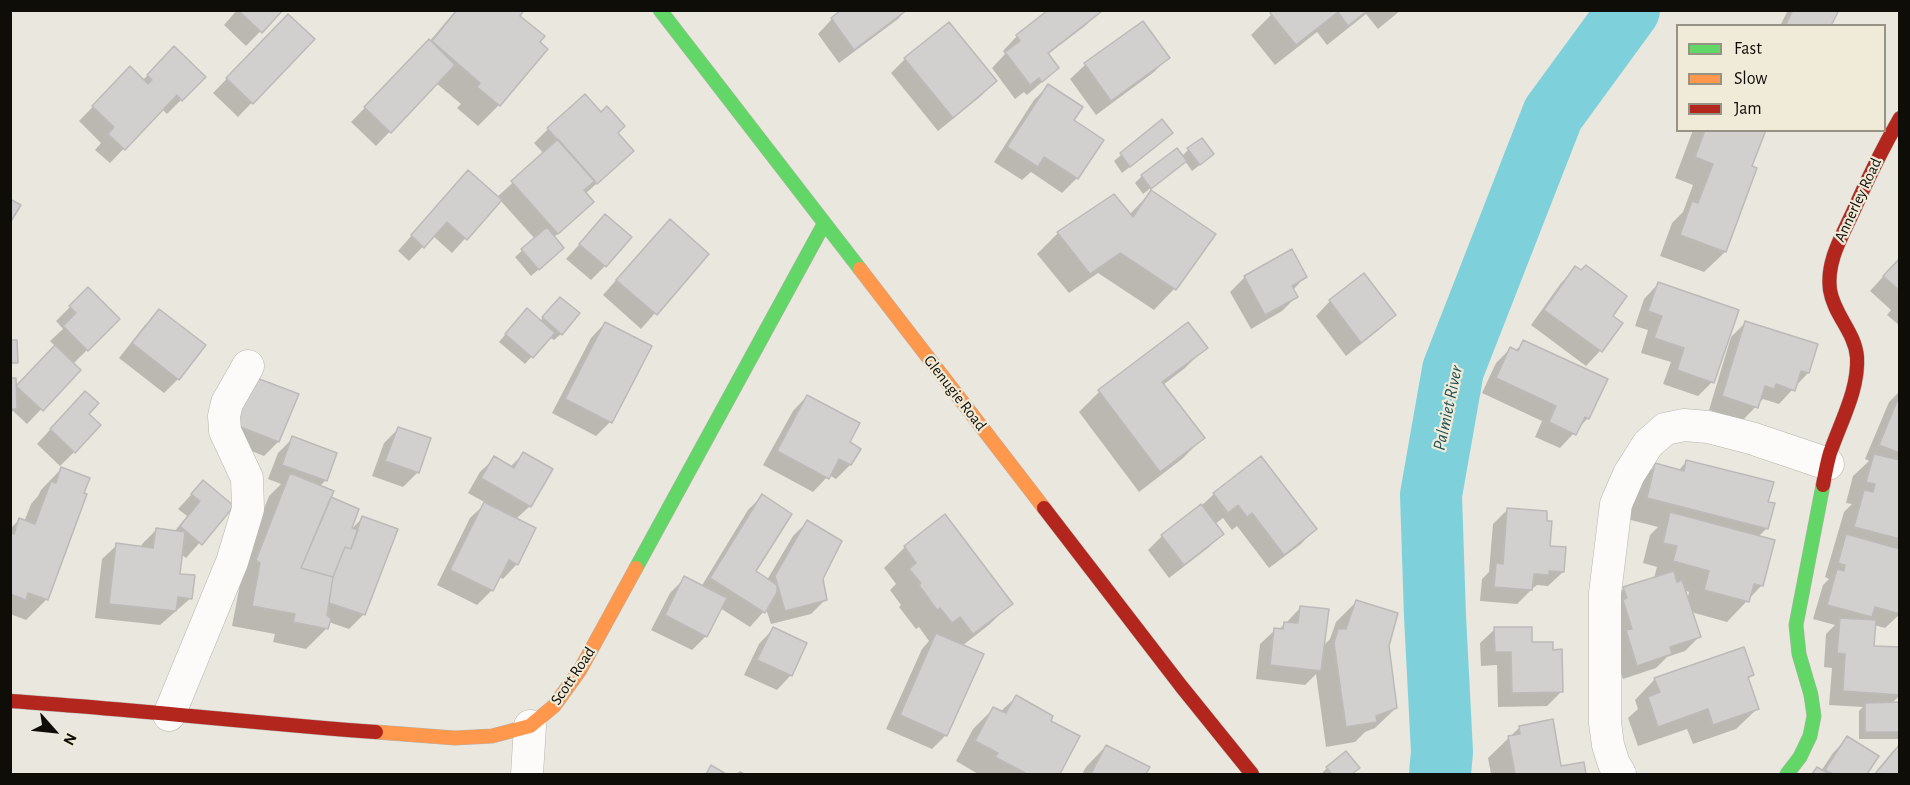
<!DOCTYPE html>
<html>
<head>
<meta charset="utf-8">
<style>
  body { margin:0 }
  #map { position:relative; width:1910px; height:785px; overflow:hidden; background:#eae7de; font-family:"Alegreya Sans",sans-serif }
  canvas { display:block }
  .frame { position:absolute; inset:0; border:12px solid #0f0d07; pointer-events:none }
  .legend { position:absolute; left:1676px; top:24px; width:210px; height:108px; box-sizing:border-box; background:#f0ead8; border:2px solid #969284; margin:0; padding:8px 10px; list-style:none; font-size:18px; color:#0f0d07 }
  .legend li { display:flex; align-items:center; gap:12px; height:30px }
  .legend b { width:30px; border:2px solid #969284 }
  .north { position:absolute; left:24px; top:701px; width:60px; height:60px; -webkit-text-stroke:4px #f0ead8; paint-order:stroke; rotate:117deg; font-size:16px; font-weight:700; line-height:24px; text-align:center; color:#0f0d07 }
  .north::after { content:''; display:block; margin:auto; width:21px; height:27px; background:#0f0d07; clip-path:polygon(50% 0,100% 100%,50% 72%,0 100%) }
</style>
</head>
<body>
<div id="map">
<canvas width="1910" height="785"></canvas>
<div class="frame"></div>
<ul class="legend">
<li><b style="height:8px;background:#63d668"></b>Fast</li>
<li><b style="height:8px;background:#ff974d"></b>Slow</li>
<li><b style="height:8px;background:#b3261e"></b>Jam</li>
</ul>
<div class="north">N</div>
</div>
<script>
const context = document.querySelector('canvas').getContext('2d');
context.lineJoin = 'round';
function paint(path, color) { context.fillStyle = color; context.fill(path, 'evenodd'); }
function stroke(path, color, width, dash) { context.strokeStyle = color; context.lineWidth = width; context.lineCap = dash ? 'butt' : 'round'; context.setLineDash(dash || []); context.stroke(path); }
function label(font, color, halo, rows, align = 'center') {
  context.font = font + ' "Alegreya Sans",sans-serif'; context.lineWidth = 4.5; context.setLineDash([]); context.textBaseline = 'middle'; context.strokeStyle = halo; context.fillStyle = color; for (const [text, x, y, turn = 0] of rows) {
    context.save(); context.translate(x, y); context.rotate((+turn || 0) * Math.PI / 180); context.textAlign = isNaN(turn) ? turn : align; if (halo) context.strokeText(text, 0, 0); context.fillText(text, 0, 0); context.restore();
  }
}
const shadow = new Path2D(`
  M237,10H281L246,46L224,25Z
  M456,10H522L518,16L538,42L546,49L499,105L478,126L457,108L461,104L436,83L376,146L351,122L429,42Z
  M906,10L898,19L839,63L818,34L832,19Z
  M1276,10H1401L1378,29L1366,14L1327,45L1317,32L1275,65L1251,35Z
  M1788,10H1837L1829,26H1780Z
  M1099,12L1085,26L1047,55L1058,68L1027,95L1024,92L1015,99L992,68L1005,54L1003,51L1017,36Z
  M1143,23L1168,58L1154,72L1096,115L1070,79L1085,65Z
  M274,30L313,39L238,117L213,93Z
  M174,48L204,77L167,114L162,109L110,163L95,150L101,143L79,121L116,83L143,80Z
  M905,59L995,81L981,96L938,131L891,73Z
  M1048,86L1072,121L1101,140L1077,178L1062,193L1031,172L1022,180L994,162L1034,100Z
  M1162,121L1164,140L1122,173L1114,161Z
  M548,129L616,133L617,165L585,194L578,216L554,237L555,255L531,276L515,257L535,239L500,200L452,253L433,236L409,261L398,251L454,187L496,198L544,154L534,143Z
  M1693,130H1764L1751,166L1755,168L1725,252L1704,272L1660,256L1672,223L1683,212L1693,185L1675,178Z
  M1188,150L1205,161L1192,171L1185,161L1143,194L1135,183L1142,176L1182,156Z
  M1151,192L1213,235L1174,289L1154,310L1098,273L1069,293L1037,254L1058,233L1113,196L1129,215Z
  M605,216V266L591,280L566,259Z
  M655,236L707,254L641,329L603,295Z
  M1291,251L1305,277L1293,290L1296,297L1282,311L1251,329L1230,292L1245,277Z
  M1900,258V326L1887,315L1891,310L1870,291Z
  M1576,268L1610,316L1621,324L1600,351L1586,366L1531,325L1561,283Z
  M1364,276L1394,315L1380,329L1346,356L1316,316L1330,301Z
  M1658,284L1712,382L1698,396L1663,384L1671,362L1641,353L1648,330L1635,326L1644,299Z
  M88,289L118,319L73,364L79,370L27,424L13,411L10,413V379L15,389L56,347L50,341L63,329L56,321Z
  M554,306L561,334L554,340L549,337L525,364L499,342L520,317L540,321Z
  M160,311L178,379L164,393L119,358L145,325Z
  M1746,322L1808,373L1779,404L1763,399L1742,421L1709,410L1731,337Z
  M605,323L610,422L596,436L552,413L591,338Z
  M1524,342L1588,418L1560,448L1535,437L1542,421L1482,393L1496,363L1510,349L1515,351Z
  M1206,347L1185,368L1163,385L1203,438L1182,459L1139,492L1079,412L1099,392Z
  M255,379L278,442L264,456L222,439Z
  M1900,391V614L1885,628L1874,625L1873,647L1900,649V695L1891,704H1900V739H1859V711L1863,707L1829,705L1832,668L1824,667L1826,634L1835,625L1813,619L1823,585L1829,579L1825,577L1844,512L1852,504L1846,503L1853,476L1869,461L1865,459L1889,402Z
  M807,396L848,443L850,465L836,479L829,475L813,492L763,465L793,411Z
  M71,407L87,414L74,452L60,466L37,444Z
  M398,429L418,472L403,487L372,476L384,443Z
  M293,438L335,454L325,481L319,487L327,504L349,532L363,517L364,614L349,629L329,622L327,628L306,649L273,642L275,634L232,626L240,584L236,581L269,496L281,484L268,479L278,453Z
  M524,453L530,506L516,519L517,564L503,579L499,577L492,590L477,605L437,585L470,518L486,503L468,493L480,472L495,458L510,467Z
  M1261,458L1315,529L1301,544L1269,568L1237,526L1232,530L1223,518L1215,524L1222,534L1208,548L1169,578L1148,550L1162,536L1201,506L1214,494Z
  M1687,461L1766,503V529L1758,537L1762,585L1727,622L1691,612L1699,637L1685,651L1667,657L1656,668L1623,679L1612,646L1610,603L1624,588L1654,578L1657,567L1643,563L1650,535L1658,527L1627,519L1635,486L1656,465L1678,471ZM1684,590L1689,592L1687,600Z
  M61,469L47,599L26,620L10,614V529L19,520L24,522L31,504L38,496L41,490Z
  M203,482L232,506L186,558L181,554L178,575L191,598L160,625L95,618L102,559L117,545L141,548L142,544L156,530L174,532L187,516L178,509Z
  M762,496L754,572L767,580L793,536L807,522L826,599L811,614L771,624L766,609L750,627L720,608L706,636L692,650L651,630L670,593L685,578L701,587L748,510Z
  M1508,509L1548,547L1563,572L1548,586L1537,585L1532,589L1517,604L1480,601L1482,579L1489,572L1493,524Z
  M945,516L1011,603L990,624L962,646L946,735L932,749L886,729L922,649L929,641L919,627L916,629L899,607L901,605L890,590L896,584L884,568L905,547Z
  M1357,601L1387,645L1396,708L1375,728L1365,732L1355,742L1326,747L1316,674L1305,685L1256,679L1260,644L1275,630H1278L1286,623L1301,607L1323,646L1330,639L1336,622Z
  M773,629L791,675L777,690L744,675L759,644Z
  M1495,629L1531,644L1561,692L1547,706L1498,707L1497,665L1481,666L1480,643Z
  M1752,675L1747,680L1757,709L1736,729L1693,744L1687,729L1638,746L1628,718L1638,709L1635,700L1655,679Z
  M1016,697L1049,721L1078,737L1058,774H978L956,761L973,729L993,709L1000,712Z
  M1520,727L1560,768L1583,763L1585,774H1491L1488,758Z
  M1847,738L1877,757L1866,774H1812L1817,769L1821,771L1833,753Z
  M1900,745V774H1874L1892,752Z
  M1106,746L1148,768L1144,774H1082L1086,767Z
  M1327,768H1358L1351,774H1321Z
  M740,771L746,774H736Z`);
const river = new Path2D(`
  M1440,774L1442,752L1435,616L1431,495L1453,370L1553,114L1629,10`);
const building = new Path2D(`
  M238,10H283L262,33Z
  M457,10H524L520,16L545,36L540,42L548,49L500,106L477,87L480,83L432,41Z
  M841,10H907L854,50L831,18Z
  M1048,10H1100L1101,12L1048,53L1059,68L1042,82L1039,78L1030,85L1005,52L1020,41L1016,35Z
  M1274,10H1368L1348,26L1338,12L1296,45L1270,13Z
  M1793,10H1839L1831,26H1785Z
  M288,14L315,39L253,104L226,78Z
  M1143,21L1170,58L1111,101L1084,63Z
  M949,22L997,81L953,118L904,58Z
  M429,39L455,65L391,133L364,107Z
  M174,46L206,77L182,101L177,95L125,150L108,134L114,127L92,106L130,66L148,84L152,80L147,75Z
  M1048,84L1083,107L1074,120L1104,140L1078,179L1044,157L1038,167L1007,147Z
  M585,94L601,112L607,106L625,126L618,133L634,151L597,184L547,128Z
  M1162,119L1173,133L1130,167L1120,153Z
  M1705,130H1766L1752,166L1757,168L1726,252L1680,235L1692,201L1698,203L1713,164L1695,157Z
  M1202,138L1214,154L1200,165L1187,148Z
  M558,139L595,181L584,190L594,202L558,234L511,181Z
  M1177,148L1187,161L1151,189L1141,175Z
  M468,170L502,200L467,240L447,222L424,248L411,235Z
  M1151,190L1216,234L1176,290L1120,253L1090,274L1057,232L1114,194L1133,217Z
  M10,199L21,205L10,223Z
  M605,214L632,237L606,267L579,244Z
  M670,219L709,254L657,315L616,280Z
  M547,227L564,248L539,270L521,249Z
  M1292,249L1307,277L1292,286L1298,297L1265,315L1244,276Z
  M1900,258V291L1883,276Z
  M1586,265L1627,296L1613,316L1623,323L1602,352L1544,310L1575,266L1581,270Z
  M1364,273L1396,315L1361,343L1329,300Z
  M1658,282L1739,310L1714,383L1677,370L1684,348L1654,338L1662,316L1648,311Z
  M88,287L120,319L88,351L63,326L76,313L69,306Z
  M560,297L580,313L562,335L542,317Z
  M527,308L555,333L533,358L505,334Z
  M159,309L206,345L179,380L132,343Z
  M1745,321L1818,344L1809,373L1801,371L1795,391L1776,384L1774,389L1765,386L1758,408L1722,396Z
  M605,322L652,346L612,423L565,399Z
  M1188,322L1208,348L1162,382L1205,438L1160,472L1098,390Z
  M10,340H17L18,363H10Z
  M1523,340L1608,379L1589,419L1585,417L1576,435L1549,422L1556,406L1496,378L1510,347L1518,351Z
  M55,345L81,370L43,411L16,386Z
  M254,377L299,394L279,442L235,425Z
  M10,378H16L17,409H10Z
  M85,391L99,403L89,414L101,425L75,453L50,429Z
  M1900,394V453L1879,445Z
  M807,395L860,423L850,442L861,449L851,465L839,459L829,479L777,451Z
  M398,427L431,438L419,473L385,461Z
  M292,436L337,453L327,481L282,465Z
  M523,452L553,469L531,507L481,478L494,456L514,468Z
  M1874,454L1900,460V539L1854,527L1864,490L1873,492L1875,484L1866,482Z
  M1261,456L1317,529L1284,555L1252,513L1247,517L1238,505L1228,513L1213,493Z
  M1686,460L1774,482L1768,502L1775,503L1768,529L1647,498L1655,463L1684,471Z
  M61,467L90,478L84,493L87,494L48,600L28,593L26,600L10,594V533L14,534L19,518L35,524L51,481L56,483Z
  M290,473L334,491L301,568L333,577L327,615L331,619L328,629L293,622L295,614L252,606L260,563L256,560Z
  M203,480L234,506L202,545L180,526L200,501L191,494Z
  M762,494L792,514L756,571L777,585V592L765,613L710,578Z
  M331,497L359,509L352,528L358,530L351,549L345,547L333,577L301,568Z
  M484,502L536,528L518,565L509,560L493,591L450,570Z
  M1201,504L1224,534L1184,565L1161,535Z
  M1507,508L1547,511V521H1552L1550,546L1566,547L1564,572L1549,571V575L1534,574L1532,590L1494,587L1496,563L1503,564Z
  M1670,512L1775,540L1763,586L1754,584L1749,602L1704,590L1709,571L1673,561L1677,546L1663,543Z
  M945,514L1013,604L973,634L960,617L952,623L940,608L937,610L919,585L921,583L909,569L916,563L904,546Z
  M362,516L398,529L365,615L329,603L333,577L345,547L351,549Z
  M807,520L842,541L823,579L827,600L785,611L775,576Z
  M156,528L185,532L180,574L195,575L192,599L178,597L176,611L109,604L116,543L153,548Z
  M1846,534L1900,549V614L1875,607L1872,617L1827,605L1837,569L1844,571L1845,565L1838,563Z
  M1674,571L1677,582L1682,580L1701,637L1670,647L1672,654L1637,666L1626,630L1632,629L1623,600L1627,598L1623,587Z
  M684,576L727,598L707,637L665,615Z
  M1356,600L1398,613L1389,646L1397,708L1376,716L1377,722L1346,727L1334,643L1338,629H1346Z
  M1300,606L1329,609L1321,671L1270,665L1274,628L1283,629L1284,622L1298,623Z
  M1840,618L1876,620L1874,646L1900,647V695L1843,691L1845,654L1837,653Z
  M773,627L807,643L792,676L757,660Z
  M1494,627H1532V642H1553V650L1562,649L1563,692L1512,693L1511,652H1495Z
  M936,633L984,654L947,736L900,715Z
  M1744,647L1754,675L1748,677L1759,709L1713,725L1708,709L1658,727L1648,697L1660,692L1654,678Z
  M1016,695L1053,716L1051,721L1080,736L1060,774H1027L995,757L998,753L975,741L993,707L1006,713Z
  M1900,702V732H1865V703Z
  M1553,719L1561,766L1584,762L1586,774H1515L1508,736L1520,734L1519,726Z
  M1847,736L1879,756L1867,774H1833L1825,770Z
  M1900,744V774H1875Z
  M1106,745L1150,767L1146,774H1091Z
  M1346,751L1360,768L1352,774H1332L1326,767Z
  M711,765L726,774H706Z
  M1817,767L1829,774H1812Z`);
const street = new Path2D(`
  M169,715L232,562L248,509L247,478L225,431L224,416L227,403L248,366
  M527,774L530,726
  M1620,774L1614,764L1608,745L1605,723V593L1616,504L1629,474L1648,444L1665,429L1684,425L1708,427L1751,438L1828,464`);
const fast = new Path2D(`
  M660,10L860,269
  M636,568L824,224
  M1787,774L1800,757L1810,736L1814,716L1811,695L1799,654L1796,625L1823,485`);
const slow = new Path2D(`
  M860,269L1044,508
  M376,732L455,738L492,736L530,726L554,706L580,670L636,568`);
const jam = new Path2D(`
  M1823,485C1825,474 1827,463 1830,453C1840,423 1859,390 1857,357C1855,332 1834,315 1830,290C1826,262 1842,236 1853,212C1867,180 1882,149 1900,118
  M1044,508L1181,686L1252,774
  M10,701C132,709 254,723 376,732`);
const streetNames = [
  ["Annerley Road",1858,200,-65],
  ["Glenugie Road",955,393,52],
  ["Scott Road",573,676,-56]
];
const waterNames = [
  ["Palmiet River",1448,408,-78]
];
paint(shadow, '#0003');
stroke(river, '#7ed1da', 62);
paint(building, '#d1d0ce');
stroke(building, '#bcbab9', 1.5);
stroke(street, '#b6b4ac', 33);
stroke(fast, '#b6b4ac', 15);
stroke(slow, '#b6b4ac', 15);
stroke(jam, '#b6b4ac', 15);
stroke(street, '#fcfbfa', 32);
stroke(fast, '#63d668', 14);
stroke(slow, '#ff974d', 14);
stroke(jam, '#b3261e', 14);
label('16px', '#0f0d07', '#f0ead8', streetNames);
label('italic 18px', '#1e5258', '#f0ead8', waterNames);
</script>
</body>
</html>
